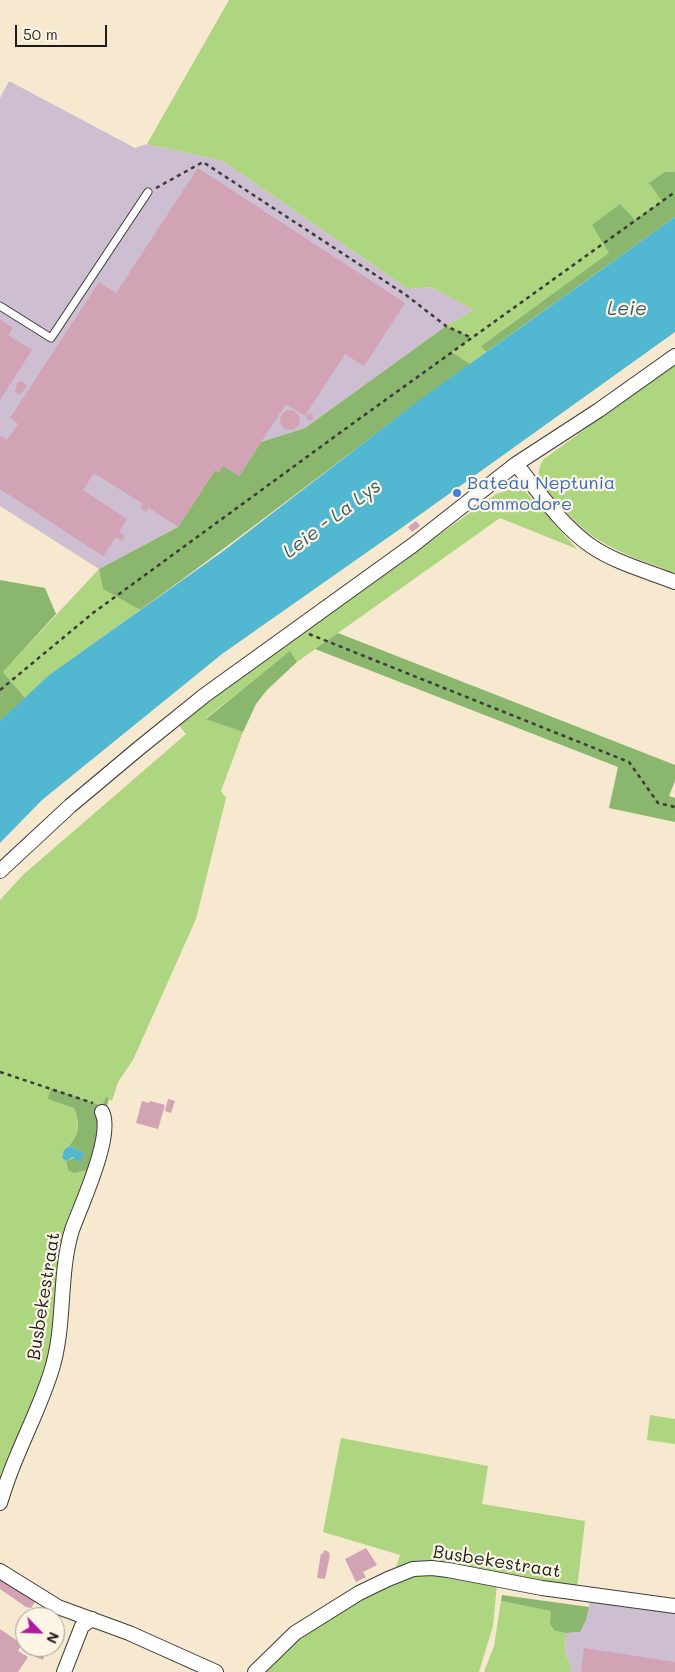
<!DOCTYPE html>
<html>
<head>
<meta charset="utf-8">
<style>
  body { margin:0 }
  #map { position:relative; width:675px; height:1672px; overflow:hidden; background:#f7e8d0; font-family:Mali,sans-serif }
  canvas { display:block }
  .north { position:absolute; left:15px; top:1607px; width:50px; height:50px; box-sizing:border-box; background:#fcf5e5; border:1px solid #a29e95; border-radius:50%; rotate:114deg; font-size:14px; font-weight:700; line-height:20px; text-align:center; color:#1c1c1c }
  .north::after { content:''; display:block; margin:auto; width:18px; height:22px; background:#b5179e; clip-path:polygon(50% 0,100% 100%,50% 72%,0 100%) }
  .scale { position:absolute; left:15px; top:25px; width:92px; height:22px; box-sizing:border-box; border:2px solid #1c1c1c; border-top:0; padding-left:6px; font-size:15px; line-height:18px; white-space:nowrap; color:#1c1c1c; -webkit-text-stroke:4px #fcf5e5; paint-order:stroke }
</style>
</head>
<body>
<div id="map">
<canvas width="675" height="1672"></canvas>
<div class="north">N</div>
<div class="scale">50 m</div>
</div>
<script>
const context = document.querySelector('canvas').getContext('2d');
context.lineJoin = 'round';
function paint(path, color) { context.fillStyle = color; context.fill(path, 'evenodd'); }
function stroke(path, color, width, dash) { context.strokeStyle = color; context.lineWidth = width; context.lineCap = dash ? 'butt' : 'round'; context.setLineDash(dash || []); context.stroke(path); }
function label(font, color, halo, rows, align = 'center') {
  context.font = font + ' Mali,sans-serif'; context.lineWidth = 4.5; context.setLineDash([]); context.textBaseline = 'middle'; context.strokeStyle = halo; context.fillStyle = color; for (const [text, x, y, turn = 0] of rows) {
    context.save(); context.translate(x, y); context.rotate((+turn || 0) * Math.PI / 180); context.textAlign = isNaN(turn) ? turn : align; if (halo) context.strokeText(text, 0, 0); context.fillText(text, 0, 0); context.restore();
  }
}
const industrial = new Path2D(`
  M9,81L135,148L147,144L223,161L408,289L431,287L474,310L446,326L305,428L261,442L239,476L219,473L215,470L178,527L99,569L0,506V98Z
  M590,1600L675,1611V1672H571V1668L565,1652L566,1633L579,1632L586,1620Z`);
const green = new Path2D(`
  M229,0H675V172H665L662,201L635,221L592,225L610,253L481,346L486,352L470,364L452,352L472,338L446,326L474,310L431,287L408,289L223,161L147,144Z
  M675,363V573C649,563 620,554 597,539C580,528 568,514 554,499C543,486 532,476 544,459Z
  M518,487L525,491L577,549L500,518L297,662L290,652L206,718L243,732L221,791L226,798L196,919L133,1060L118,1082L112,1101L106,1098L102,1106L52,1088L49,1099L74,1108C79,1122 80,1131 70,1144C66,1149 64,1150 62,1158L66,1161L68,1170L92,1169L49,1367L0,1494V900L24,874L186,734L178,724L309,628L496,494Z
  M99,569L103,589L140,610L49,675L25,698L3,672Z
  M650,1415L675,1419V1444L647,1440Z
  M341,1438L488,1466L482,1504L585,1521L577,1589L395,1571L400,1555L323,1532Z
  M425,1572L497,1584L493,1626L479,1672H260L312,1627L386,1584Z
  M501,1601L552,1611L555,1631L566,1633L565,1652L571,1668V1672H484L494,1646Z`);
const forest = new Path2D(`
  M665,172H675V217L486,352L481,346L609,253L592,225L620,204L635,220L662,201L649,183Z
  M446,326L472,338L452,352L470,364C359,444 252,530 140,610L103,589L99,569L178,527L215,470L219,472L223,466L239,476L261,442L305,428Z
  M0,580L45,588L56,614L3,672L25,698L0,721Z
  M338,633L675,765V781L669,796L675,798V822L609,808L618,767L315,649Z
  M290,651L297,662L267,690L256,704L243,732L206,719Z
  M51,1088L102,1106L106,1097L109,1098L92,1169L74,1173L68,1170L66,1161L84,1153L69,1146C80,1131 80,1125 74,1108L48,1099Z
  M502,1595L589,1607L586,1620L580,1632L566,1633L555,1631L550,1624L551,1611L501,1601Z`);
const water = new Path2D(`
  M675,217V332L400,529L222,654L42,800L0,843V721L49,675L222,552L422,398Z
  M69,1146L84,1153L80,1162L73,1157L66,1161L62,1158L64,1150Z`);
const building = new Path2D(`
  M198,168L405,303L364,366L345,354L305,416L286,404L239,476L223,466L219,473L215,470L178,527L149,508L146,512L140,508L143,504L94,473L83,490L127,519L119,532L125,536L122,541L116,537L103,556L0,489V436L7,440L18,424L10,418L99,282L116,293Z
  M0,319L13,328L8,335L32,350L0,400Z
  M22,381L27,386L20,395L15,392L17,383Z
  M280 420a10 10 0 1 1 20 0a10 10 0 1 1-20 0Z
  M306.5 417a3.5 3.5 0 1 1 7 0a3.5 3.5 0 1 1-7 0Z
  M416,521L420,526L412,532L408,527Z
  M168,1099L175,1101L171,1113L165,1111Z
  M142,1101L149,1103L150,1101L165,1105L158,1129L136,1123Z
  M366,1548L377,1565L363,1572L366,1577L356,1582L345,1559Z
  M324,1550L329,1552V1555H330L325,1579L317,1578L321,1553L323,1554Z
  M0,1576L36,1601L31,1608L26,1607L0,1589Z
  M0,1629L22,1644L18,1651L28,1657L18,1672H0Z
  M24,1647H47L43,1660L23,1651Z
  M584,1648L675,1662V1672H581Z`);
const path = new Path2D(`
  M156,188L203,162L406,295L446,326L472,338
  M309,634L629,762L658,803L675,807
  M0,690L93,613L352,424L675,192
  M0,1072L93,1103`);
const service = new Path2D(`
  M0,306L51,338L148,192`);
const minor = new Path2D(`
  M516,464C539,492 561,525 591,546C616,563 647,571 675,582
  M0,871L70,806L138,749L205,695L413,545L516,464L599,410L675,356
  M0,1503C5,1487 10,1472 17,1456C28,1429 42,1401 51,1372C66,1326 58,1276 72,1230C81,1205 114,1135 102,1112
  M0,1571L58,1607L129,1633L216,1672
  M64,1672L82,1626L92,1619
  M255,1672L295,1633L359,1593L388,1579L413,1569L432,1568L448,1570L542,1588L675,1606`);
const markers = [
  [457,493,5,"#3f7fe0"]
];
const shopNames = [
  ["Bateau Neptunia",467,483],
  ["Commodore",467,504]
];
const streetNames = [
  ["Busbekestraat",44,1296,-81],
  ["Busbekestraat",497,1562,9]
];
const waterNames = [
  ["Leie",627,309],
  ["Leie - La Lys",332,519,-37]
];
paint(industrial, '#cebed2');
paint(green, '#aed57f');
paint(forest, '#8ab66e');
paint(water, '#52b7d0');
paint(building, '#d2a3b5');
stroke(service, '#3d3b37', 9);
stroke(minor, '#3d3b37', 16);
stroke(path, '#3d3b37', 2.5, [4, 4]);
stroke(service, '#fff', 7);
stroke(minor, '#fff', 14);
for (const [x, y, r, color] of markers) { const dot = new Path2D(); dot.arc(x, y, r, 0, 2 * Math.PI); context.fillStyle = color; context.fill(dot); stroke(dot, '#fcf5e5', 2); }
label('18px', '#366cbe', '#fcf5e5', shopNames, 'left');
label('18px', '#1c1c1c', '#fcf5e5', streetNames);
label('italic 19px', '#325a64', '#fcf5e5', waterNames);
</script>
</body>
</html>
